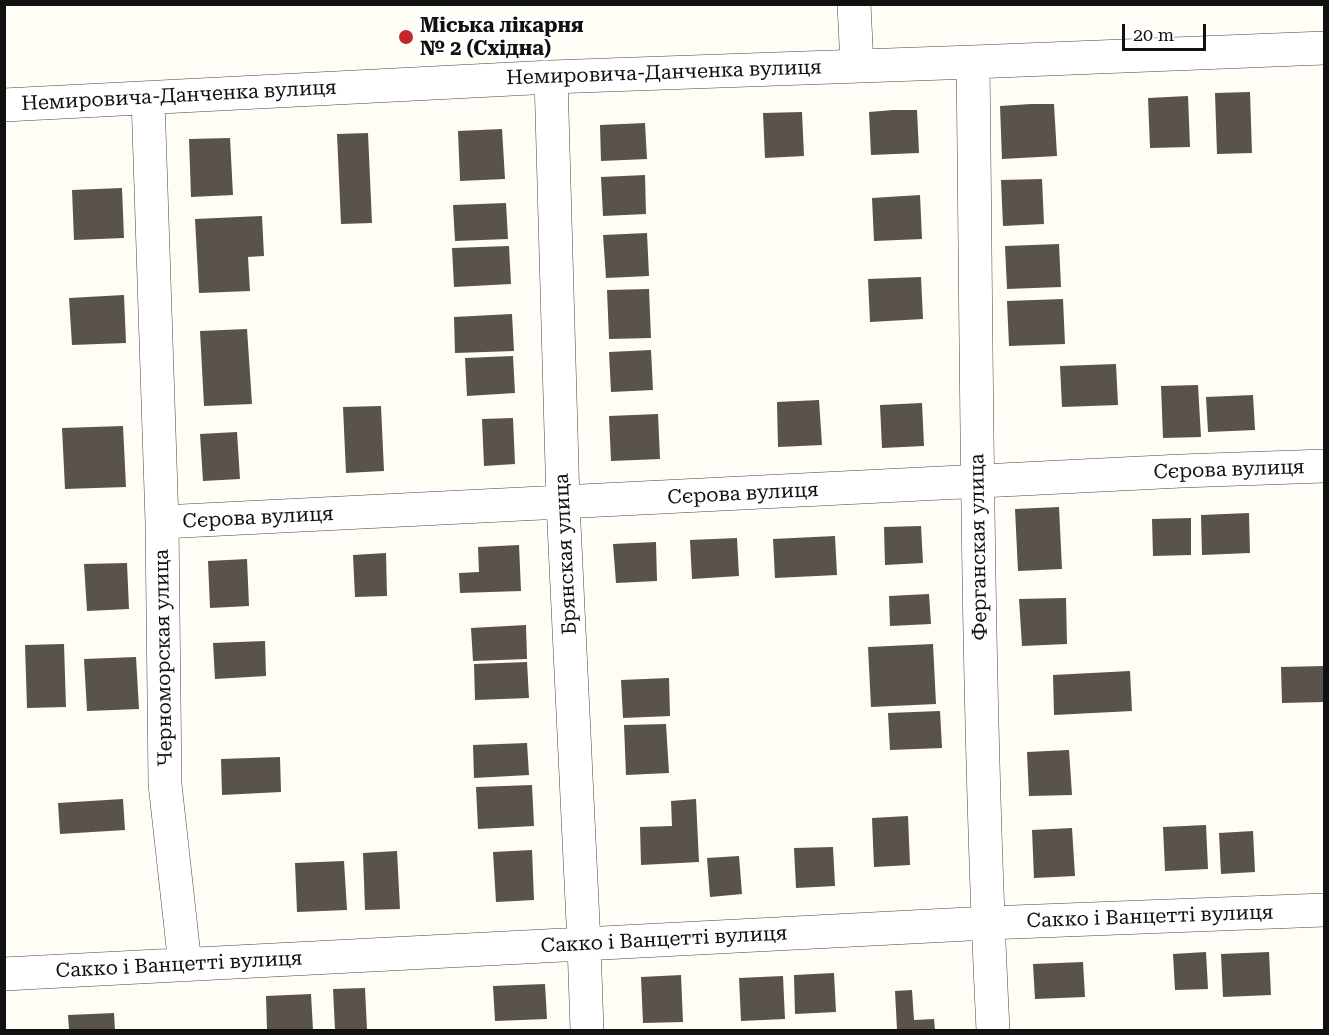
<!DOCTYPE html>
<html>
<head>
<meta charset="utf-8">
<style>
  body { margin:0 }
  #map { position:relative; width:1329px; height:1035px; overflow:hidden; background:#fffdf5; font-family:"Roboto Serif",serif }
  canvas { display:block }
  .frame { position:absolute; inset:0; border:6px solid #111; pointer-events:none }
  .scale { position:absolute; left:1122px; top:24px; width:84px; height:27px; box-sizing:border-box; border:3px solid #111; border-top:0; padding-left:8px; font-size:18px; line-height:21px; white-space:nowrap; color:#111; -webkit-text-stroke:4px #fff; paint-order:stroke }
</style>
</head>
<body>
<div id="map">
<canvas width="1329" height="1035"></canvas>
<div class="frame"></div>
<div class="scale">20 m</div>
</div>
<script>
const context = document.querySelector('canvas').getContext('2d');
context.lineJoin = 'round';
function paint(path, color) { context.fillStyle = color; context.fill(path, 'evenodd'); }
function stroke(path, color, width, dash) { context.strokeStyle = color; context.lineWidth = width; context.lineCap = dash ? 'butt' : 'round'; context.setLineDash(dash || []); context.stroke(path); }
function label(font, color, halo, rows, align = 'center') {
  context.font = font + ' "Roboto Serif",serif'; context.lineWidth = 6; context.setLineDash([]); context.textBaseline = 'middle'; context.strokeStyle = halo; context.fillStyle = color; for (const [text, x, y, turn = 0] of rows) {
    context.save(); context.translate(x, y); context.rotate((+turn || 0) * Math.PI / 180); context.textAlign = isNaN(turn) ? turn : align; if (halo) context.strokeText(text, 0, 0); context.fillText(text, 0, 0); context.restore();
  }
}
const building = new Path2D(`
  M1250,92L1252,153L1217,154L1215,93Z
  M1188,96L1190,147L1150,148L1148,98Z
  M1031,104H1054L1057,156L1002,159L1000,106Z
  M893,110H917L919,153L871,155L869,112Z
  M802,112L804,156L765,158L763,113Z
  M645,123L647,159L601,161L600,125Z
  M502,129L505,179L460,181L458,131Z
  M368,133L372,223L341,224L337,134Z
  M230,138L233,195L191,197L189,139Z
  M645,175L646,214L603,216L601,177Z
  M1042,179L1044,224L1003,226L1001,180Z
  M122,188L124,238L74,240L72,190Z
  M920,195L922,239L874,241L872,198Z
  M506,203L508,239L455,241L453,205Z
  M262,216L264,256L248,257L250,291L199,293L195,219Z
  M647,233L649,276L606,278L603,235Z
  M1059,244L1061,287L1007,289L1005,246Z
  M509,246L511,284L454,287L452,248Z
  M921,277L923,319L870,322L868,279Z
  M649,289L651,338L609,339L607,290Z
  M124,295L126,343L72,345L69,298Z
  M1063,299L1065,344L1009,346L1007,301Z
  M512,314L514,351L455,353L454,317Z
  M247,329L252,404L204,406L200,331Z
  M651,350L653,390L611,392L609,352Z
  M513,356L515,393L467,396L465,358Z
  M1116,364L1118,405L1062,407L1060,366Z
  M1198,385L1201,437L1163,438L1161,386Z
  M1253,395L1255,430L1208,432L1206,397Z
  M819,400L822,445L778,447L777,402Z
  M922,403L924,446L882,448L880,405Z
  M381,406L384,471L346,473L343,407Z
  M658,414L660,459L611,461L609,416Z
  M513,418L515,464L484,466L482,419Z
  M123,426L126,487L65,489L62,428Z
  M237,432L240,479L203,481L200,434Z
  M1059,507L1062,569L1018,571L1015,509Z
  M1249,513L1250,553L1202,555L1201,515Z
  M1191,518V555L1153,556L1152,519Z
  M921,526L923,563L885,565L884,527Z
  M835,536L837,575L775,578L773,539Z
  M737,538L739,576L692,579L690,540Z
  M656,542L657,581L616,583L613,544Z
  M519,545L521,591L460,593L459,573L479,572L478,547Z
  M386,553L387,596L355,597L353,555Z
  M247,559L249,606L210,608L208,561Z
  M127,563L129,609L87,611L84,564Z
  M929,594L931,624L890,626L889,596Z
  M1066,598L1067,644L1022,646L1019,599Z
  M526,625L527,659L473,661L471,628Z
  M265,641L266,676L215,679L213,643Z
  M64,644L66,707L27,708L25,645Z
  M933,644L936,704L871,707L868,647Z
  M136,657L139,709L87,711L84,659Z
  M527,662L529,698L475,700L474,664Z
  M1324,666V702L1282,703L1281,667Z
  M1130,671L1132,711L1054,715L1053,675Z
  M669,678L670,716L623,718L621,680Z
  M940,711L942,748L890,750L888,713Z
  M666,724L669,773L626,775L624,725Z
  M527,743L529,775L474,778L473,745Z
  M1069,750L1072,795L1029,796L1027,752Z
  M280,757L281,792L222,795L221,759Z
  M532,785L534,826L478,829L476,787Z
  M123,799L125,830L60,834L58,803Z
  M696,799L699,862L641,865L640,827L672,826L671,801Z
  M908,816L910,865L874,867L872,818Z
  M1206,825L1208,869L1165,871L1163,827Z
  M1072,828L1075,876L1034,878L1032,830Z
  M1253,831L1255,872L1221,874L1219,833Z
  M833,847L835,886L796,888L794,848Z
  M532,850L534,900L496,902L493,852Z
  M397,851L400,909L365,910L363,853Z
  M739,856L742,894L710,897L707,858Z
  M344,861L347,910L297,912L295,863Z
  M1206,952L1208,989L1175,990L1173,954Z
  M1269,952L1271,995L1223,997L1221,954Z
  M1083,962L1085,997L1035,999L1033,964Z
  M834,973L836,1012L795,1014L794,975Z
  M681,975L683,1022L643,1023L641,977Z
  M783,976L785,1019L741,1021L739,978Z
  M545,984L547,1019L495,1021L493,986Z
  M365,988L367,1030H335L333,989Z
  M912,990L914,1020L934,1019L935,1030H897L895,991Z
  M311,994L313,1030H267L266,996Z
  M114,1013L115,1030H69L68,1015Z`);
const minor = new Path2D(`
  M854,4L857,65
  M973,62C977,385 977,708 993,1030
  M551,77L563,503L584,944L587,1030
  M148,98L162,522L165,784L185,965
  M4,105L551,77L973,62L1324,48
  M162,522L1181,471L1324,466
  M4,974L988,923L1324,910`);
const markers = [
  [406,37,8,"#c4262e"]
];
const poiNames = [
  ["Міська лікарня",420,26],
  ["№ 2 (Східна)",420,49]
];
const streetNames = [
  ["Немировича-Данченка вулиця",664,73,-2],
  ["Немировича-Данченка вулиця",179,96,-3],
  ["Сєрова вулиця",1229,470,-2],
  ["Сєрова вулиця",743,494,-3],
  ["Сєрова вулиця",258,518,-3],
  ["Ферганская улица",979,547,-91],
  ["Брянская улица",566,554,-93],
  ["Черноморская улица",164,658,-91],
  ["Сакко і Ванцетті вулиця",1150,917,-2],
  ["Сакко і Ванцетті вулиця",664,940,-3],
  ["Сакко і Ванцетті вулиця",179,965,-3]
];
paint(building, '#5a524d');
stroke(minor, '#444', 34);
stroke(minor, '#fff', 33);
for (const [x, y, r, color] of markers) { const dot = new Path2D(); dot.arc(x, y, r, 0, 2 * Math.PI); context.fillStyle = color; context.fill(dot); stroke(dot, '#fff', 2); }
label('bold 20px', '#111', '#fff', poiNames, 'left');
label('20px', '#111', '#fff', streetNames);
</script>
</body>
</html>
